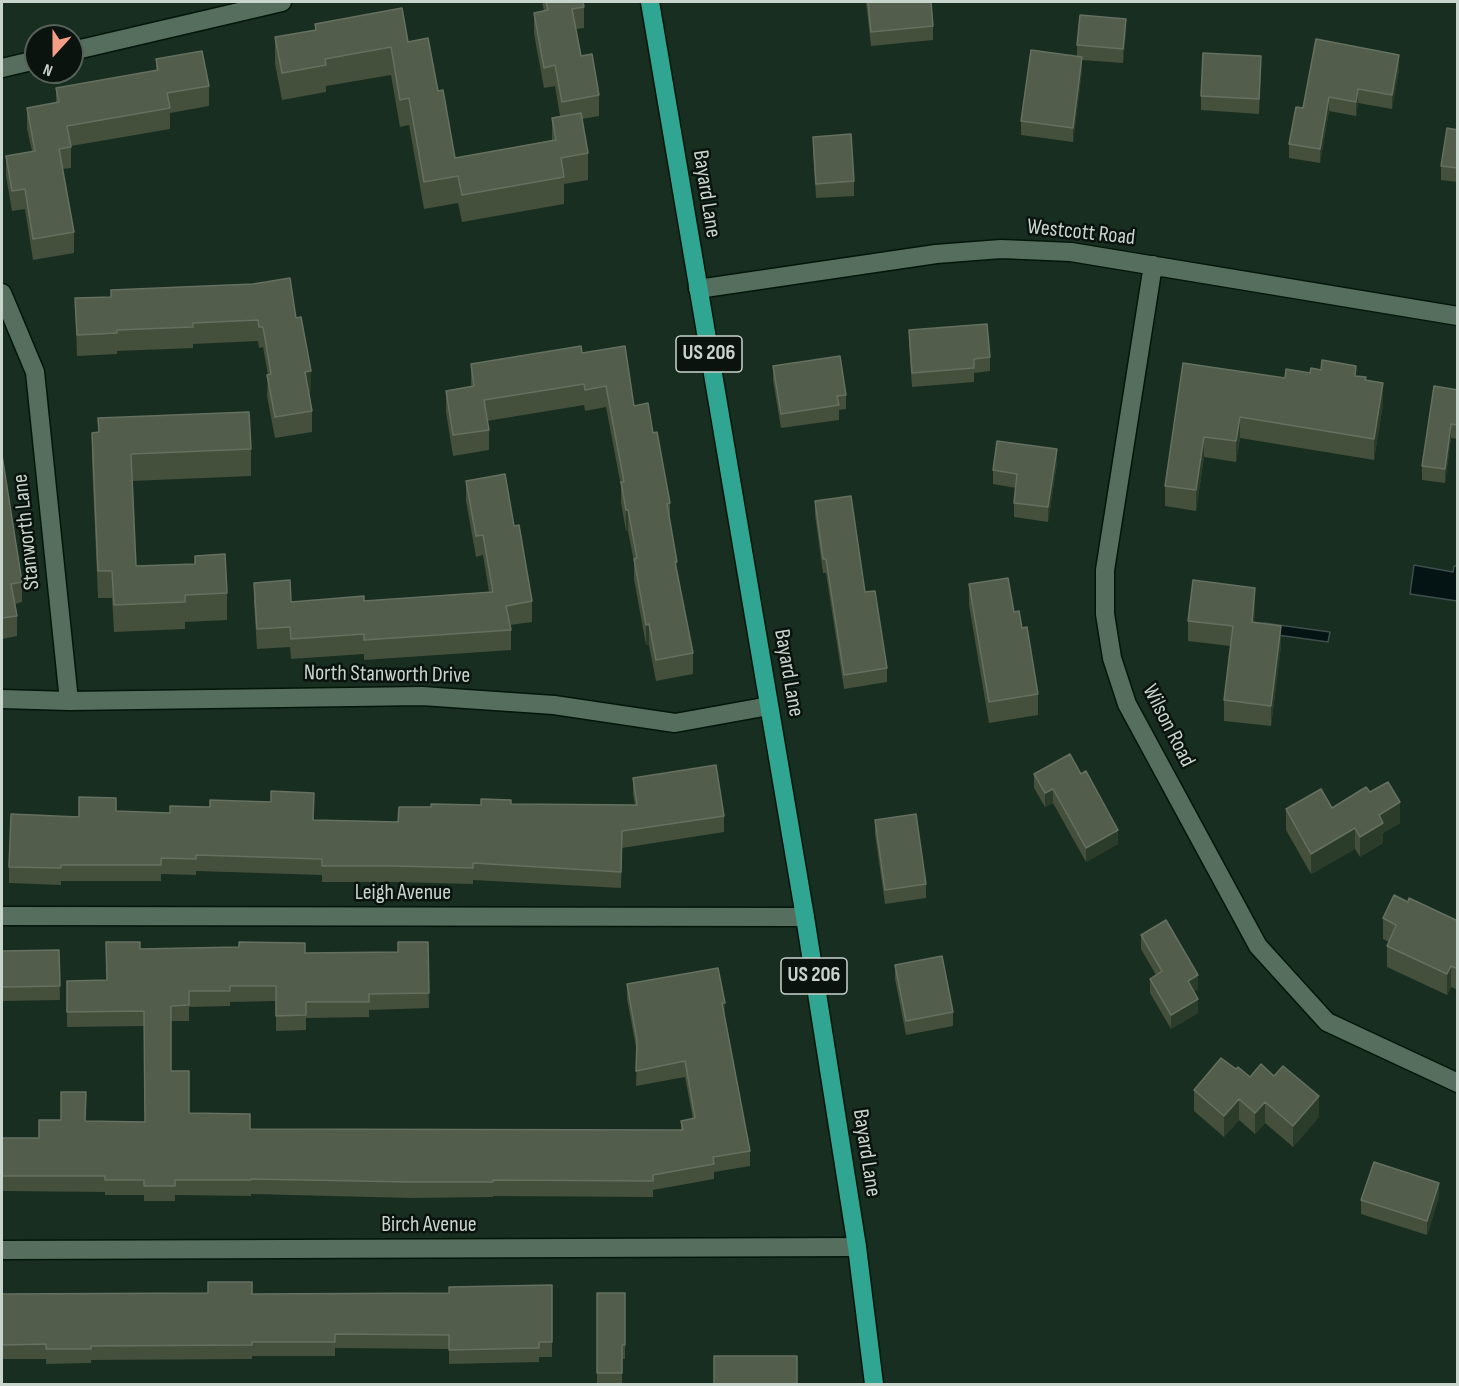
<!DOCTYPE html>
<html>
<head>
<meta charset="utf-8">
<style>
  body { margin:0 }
  #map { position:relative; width:1459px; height:1386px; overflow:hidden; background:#182e20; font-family:"Sofia Sans Condensed",sans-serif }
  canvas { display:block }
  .frame { position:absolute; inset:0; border:3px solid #c8d5cc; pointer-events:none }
  .north { position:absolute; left:24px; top:24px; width:60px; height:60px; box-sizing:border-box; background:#0a130d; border:2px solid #566159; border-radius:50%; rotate:201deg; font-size:16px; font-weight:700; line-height:24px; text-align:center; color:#c8d5cc }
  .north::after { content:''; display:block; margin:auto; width:21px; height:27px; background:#f49e87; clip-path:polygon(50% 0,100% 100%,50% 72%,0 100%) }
</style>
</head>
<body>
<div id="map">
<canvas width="1459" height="1386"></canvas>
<div class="frame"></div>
<div class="north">N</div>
</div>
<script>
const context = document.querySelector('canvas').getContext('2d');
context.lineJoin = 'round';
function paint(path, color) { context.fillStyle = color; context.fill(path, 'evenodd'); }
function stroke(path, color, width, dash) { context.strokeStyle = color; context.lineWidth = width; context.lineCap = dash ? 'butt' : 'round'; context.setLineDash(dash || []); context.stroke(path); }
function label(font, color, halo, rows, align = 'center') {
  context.font = font + ' "Sofia Sans Condensed",sans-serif'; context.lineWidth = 5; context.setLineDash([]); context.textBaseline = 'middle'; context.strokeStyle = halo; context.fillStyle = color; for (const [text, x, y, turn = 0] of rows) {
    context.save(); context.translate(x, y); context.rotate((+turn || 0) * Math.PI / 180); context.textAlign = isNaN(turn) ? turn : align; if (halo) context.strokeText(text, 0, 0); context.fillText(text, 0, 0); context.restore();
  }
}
const water = new Path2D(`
  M1414,565L1453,572L1454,566H1457V601L1410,594Z
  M1264,623L1330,632L1328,642L1263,633Z`);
const minor = new Path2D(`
  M72,51L282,2
  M2,68L36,60
  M1153,265L1105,570V614L1112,658L1127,704L1258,946L1327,1022L1458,1083
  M698,289L936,254L1001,249L1071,252L1458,316
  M2,293L35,372L69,701
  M2,699L69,701L422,696L554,705L675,723L769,706
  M2,916L805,917
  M2,1250L857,1247`);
const highway = new Path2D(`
  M650,2L805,917L857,1247L874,1384`);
const wall = new Path2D(`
  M542,2H583L584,7V28L576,29L581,56L599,95V116L582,119L588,153V180L564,184V204L462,222L458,203L424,209L409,125L400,127L391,75L326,86V92L282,100L275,64V37L315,30V24L408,42L438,91L455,158L552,140V118L560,116L555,86L544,88L534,34V13L544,11Z
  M866,2H921L933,26V40L871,46Z
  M1126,33L1123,63L1082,60V71L1073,142L1021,135V121L1077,56V45Z
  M156,59L209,86V106L170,113V129L71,146V168L62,169L74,232V253L33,260L25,209L12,211L6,176V156L32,151L27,129V108L56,103V88L156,71Z
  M1399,69L1392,109L1358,103L1356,116L1329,111L1320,163L1289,158V144L1303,108Z
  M1261,70L1259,114L1201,110V96Z
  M1458,130V182L1441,180V166Z
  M813,137L854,181V196L816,198L813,151Z
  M75,298L296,318L311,391L309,392L312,411V432L275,438L267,396L268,375L263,347L259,348L258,341L193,344V348L117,351V354L77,356Z
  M909,330L990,357V371L974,373V382L912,387L909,344Z
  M582,353L634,406L653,433L670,503V521L677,576L693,653V674L656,681L649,645H646L634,579V562L628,531H626L621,503V486L606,407L585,411L584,405L487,421L489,430V450L453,456L446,412V391L471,387V364Z
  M1183,363L1285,378L1310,373L1356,376L1366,380L1383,404L1374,460L1240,438L1236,462L1204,457L1196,511L1165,506V486Z
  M773,366L846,395V409L839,410V420L781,428L773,380Z
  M1458,390V439L1451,438L1445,483L1422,480V466Z
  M98,418L251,449V476L132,481L136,566L195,564V556L227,593V620L185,622V629L114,632L112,598H98L92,460V433L98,432Z
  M2,455L22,582V602L15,604L17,616V636L2,639Z
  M1057,463L1048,522L1014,517V503L1016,488L993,484V470Z
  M466,481L514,526L532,601V622L510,625L511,630V650L364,660V654L291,659L290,647L257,649L254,603V583L291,602L364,601L489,592L483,555L476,557L466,501Z
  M815,501L865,592L887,668V682L844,689L826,573H823L815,515Z
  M969,584L1014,612L1022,628L1038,694V715L989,723L969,605Z
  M1255,609L1254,622L1281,646L1271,726L1224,721V700L1230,646L1188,641V621Z
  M1034,774H1081L1118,844L1086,862L1053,803L1045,807L1034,788Z
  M633,778L724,816V832L622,848L621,888L473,880V884L394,882H322V875L196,871V875L161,874V881H61V885L9,883V867L79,817L116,811L314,820L398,822L431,807L511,804L635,805L633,794Z
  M1370,792L1400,823L1383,833V843L1360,857L1355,849L1311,874L1286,830V809L1332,808Z
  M875,820L926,884V898L885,904L875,834Z
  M1408,902L1458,921V990L1451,987L1447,995L1387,967V946L1389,942L1383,939V918Z
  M1141,935L1198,989L1194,991L1198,1013L1171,1029L1150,993V979L1156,975L1141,949Z
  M428,942L429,1008L369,1010V1017L306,1018V1030L276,1031V1001L230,1002V1006L189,1007V1021H171V1071L189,1113L250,1129L681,1130V1121L693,1119L685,1077L636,1086L637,1053L627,999V984L725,1018L750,1151V1166L714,1172V1179L653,1190V1197L493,1196V1197L411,1198L251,1194V1196L175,1195V1201H144V1195H105V1192L2,1191V1138H39L85,1121L145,1122L144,1026L67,1027V981L106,980L140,949L305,953L398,952Z
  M59,950L60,1000L2,1001V951Z
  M895,965L953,1012V1026L906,1035L895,979Z
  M1236,1069L1319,1117L1293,1147L1265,1123L1255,1134L1239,1120L1224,1137L1194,1111V1090Z
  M1439,1197L1427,1235L1361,1214V1200Z
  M552,1285V1357H539V1362L449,1364V1349L335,1348V1356H252V1359L91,1360V1363L46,1364V1359H2V1294H252L449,1293Z
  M597,1293H625V1359H622V1384H597Z`);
const shadedWall = new Path2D(`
  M1126,19V33L1123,63V49Z
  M1399,55V69L1392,109V95Z
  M1082,57V71L1073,142V128Z
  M1358,89V103L1356,116V102Z
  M1329,97V111L1320,163V149Z
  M311,371V391L305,392V372Z
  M1383,383V404L1374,460V439Z
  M1240,417V438L1236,462V441Z
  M1451,424V438L1445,483V469Z
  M1204,437V457L1196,511V490Z
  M1057,449V463L1048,522V507Z
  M626,510H628V531H626Z
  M675,562H677V582Z
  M1255,588V609L1252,643V622Z
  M649,624V645H646V625Z
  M1281,626V646L1271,726V706Z
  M1053,789V803L1045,807V793Z
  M1400,802V823L1383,833V843L1360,857V837L1379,815Z
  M1355,828V849L1311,874V854Z
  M1118,830V844L1086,862V848Z
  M1451,966V987L1447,995V974Z
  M1198,975V989L1188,995V981Z
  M1198,999V1013L1171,1029V1015Z
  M722,1003H725V1018L722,1019Z
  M1319,1096V1117L1293,1147V1126Z
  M1239,1099V1120L1224,1137V1116Z
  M1265,1102V1123L1255,1134V1113Z
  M1439,1183V1197L1427,1235V1221Z`);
const building = new Path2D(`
  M546,2H583L584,7L572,9L581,56L592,54L599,95L562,102L555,65L544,68L534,13L548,10Z
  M868,2H931L933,26L871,32Z
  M402,8L408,42L428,38L438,91L443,90L455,158L556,140L552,118L581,113L588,153L561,158L564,177L462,195L458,176L424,182L409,98L400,100L391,47L325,59L326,65L282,73L275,37L316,30L315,24Z
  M1080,15L1126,19L1123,49L1077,45Z
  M1316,39L1399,55L1392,95L1358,89L1356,102L1329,97L1320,149L1289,144L1296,107L1303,108Z
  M1031,50L1082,57L1073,128L1021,121Z
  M202,51L209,86L167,93L170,108L67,126L71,147L59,149L74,232L33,239L25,189L12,191L6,156L35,151L27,108L59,102L56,88L158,70L156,59Z
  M1203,53L1261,56L1259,99L1201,96Z
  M1447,128L1458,130V168L1441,166Z
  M851,134L854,181L816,184L813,137Z
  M290,278L296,318L301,317L311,371L305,372L312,411L275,417L267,375L271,374L263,327H259L258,320L193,323V327L117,330V333L77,335L75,298L111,297V290L253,284Z
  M987,324L990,357L974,359V368L912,373L909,330Z
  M581,346L582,353L625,346L634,406L648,403L653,433L657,432L670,503L667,504L677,562H675L693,653L656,660L649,624L646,625L634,559L637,558L628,510H626L621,482H624L606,386L585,390L584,384L484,400L489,430L453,435L446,391L474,386L471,364Z
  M840,356L846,395L837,396L839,405L781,414L773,366Z
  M1322,360L1356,366L1355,376L1366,377L1365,380L1383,383L1374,439L1240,417L1236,441L1204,437L1196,490L1165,486L1183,363L1285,378L1286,369L1310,373L1311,368L1321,370Z
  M1434,386L1458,390V425L1451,424L1445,469L1422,466Z
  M249,412L251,449L131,454L136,566L195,564V556L225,554L227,593L185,595V602L114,605L112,571H98L92,433L99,432L98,418Z
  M997,441L1057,449L1048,507L1014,503L1017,474L993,470Z
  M2,455L22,582L11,584L17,616L2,618Z
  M505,474L514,526L519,525L532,601L506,606L511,630L364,640V634L291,639L290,627L257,629L254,583L290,580L291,602L364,596V601L493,592L483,535L476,536L466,481Z
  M851,496L865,592L875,591L887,668L844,675L826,559H823L815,501Z
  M1008,578L1014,612L1019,611L1022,628L1027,627L1038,694L989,702L969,584Z
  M1193,580L1255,588L1252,622L1281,626L1271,706L1224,700L1233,626L1188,621Z
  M1070,754L1081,774L1086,771L1118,830L1086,848L1053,789L1045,793L1034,774Z
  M716,765L724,816L622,831L621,872L473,863V868L394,866H322V859L196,855V859L161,858V865H61V868L9,867L11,814L79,817V797L116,798V811L170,813V806L210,807V800L271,802V791L314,793L313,820L398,822L399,807H431V804L481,805V799L511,800V804L637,805L633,778Z
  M1388,782L1400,802L1379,815L1383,823L1360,837L1355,828L1311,854L1286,809L1321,789L1332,808L1366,787L1370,792Z
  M916,814L926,884L885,890L875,820Z
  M1394,895L1408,902L1409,898L1458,921V969L1451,966L1447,974L1387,946L1396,925L1383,918Z
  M1166,920L1198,975L1188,981L1198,999L1171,1015L1150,979L1162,971L1141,935Z
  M106,942H140V949L239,947V942L305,943V953L398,952V942H428L429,993L369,994V1002H306V1015L276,1016V986H230V991H189V1005L171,1006V1071H189V1113L250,1114V1129L683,1130L681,1121L695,1118L685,1061L636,1071L637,1041L627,984L718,968L725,1003H722L750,1151L713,1157L714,1164L653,1175V1181L493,1180V1182H411L251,1179V1180H175V1186H144V1180H105V1176H2V1138H39V1120H61V1092H86L85,1121L145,1122L144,1011L67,1012V981L107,980Z
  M59,950L60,986L2,987V951Z
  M942,956L953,1012L906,1021L895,965Z
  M1221,1058L1236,1069L1238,1067L1250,1077L1261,1064L1274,1076L1283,1066L1319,1096L1293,1126L1265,1102L1255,1113L1239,1099L1224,1116L1194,1090Z
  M1374,1162L1439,1183L1427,1221L1361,1200Z
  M208,1282H252V1294L449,1293V1287L552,1285V1342H539V1348L449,1350V1335L335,1334V1342H252V1345L91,1346V1349H46V1344L2,1345V1294L208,1293Z
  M597,1293H625V1345H622V1373H597Z
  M714,1356H797V1384H714Z`);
const shields = [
  [709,354,66],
  [814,976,66]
];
const shieldNames = [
  ["US 206",709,354],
  ["US 206",814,976]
];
const streetNames = [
  ["Bayard Lane",706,194,81],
  ["Westcott Road",1081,233,6],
  ["Stanworth Lane",27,532,-96],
  ["Bayard Lane",788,673,80],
  ["North Stanworth Drive",387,675,1],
  ["Wilson Road",1168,726,63],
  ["Leigh Avenue",403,893],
  ["Bayard Lane",866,1153,81],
  ["Birch Avenue",429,1225]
];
paint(water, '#041415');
stroke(water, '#3f4e4c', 1.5);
stroke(minor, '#03160a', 21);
stroke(highway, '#03160a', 21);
stroke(minor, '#566e5e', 18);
stroke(highway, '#2fa592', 18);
paint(wall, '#444f3c');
paint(shadedWall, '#2c3c2a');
paint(building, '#525d4b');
stroke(building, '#657060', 1.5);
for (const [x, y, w] of shields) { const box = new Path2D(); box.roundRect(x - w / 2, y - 18, w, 36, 4.5); context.fillStyle = '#0a130d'; context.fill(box); stroke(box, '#c8d5cc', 1.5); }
label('bold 21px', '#c8d5cc', null, shieldNames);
label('22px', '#c8d5cc', '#0a130d', streetNames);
</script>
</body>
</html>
